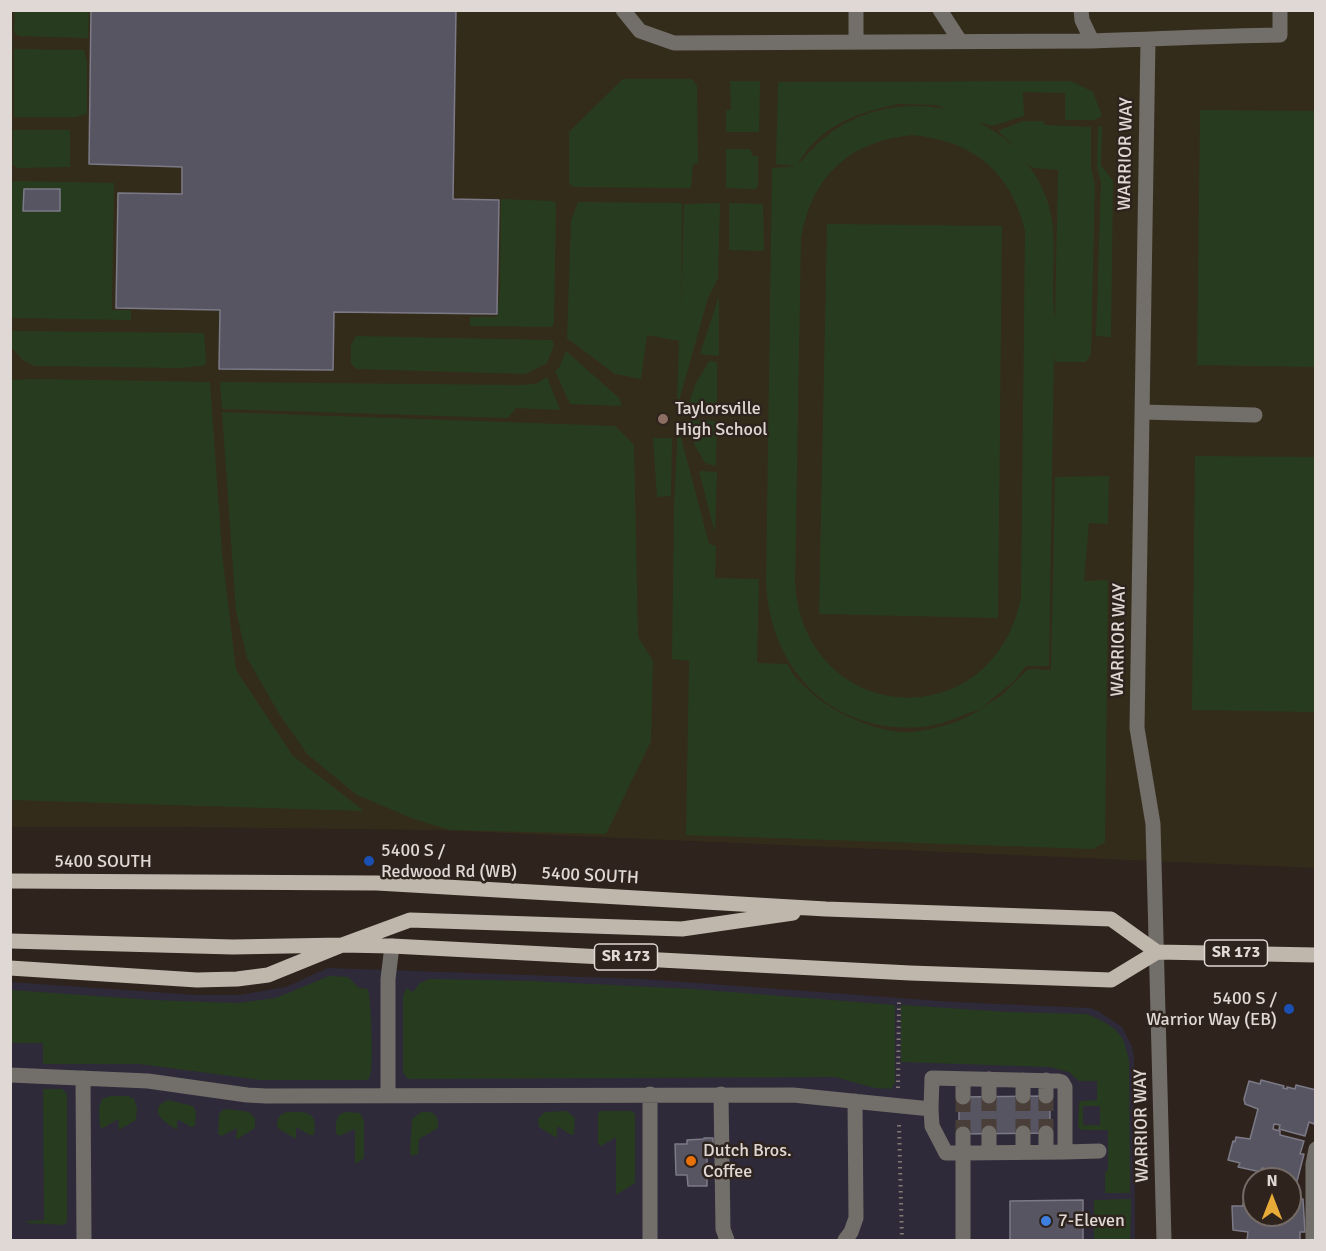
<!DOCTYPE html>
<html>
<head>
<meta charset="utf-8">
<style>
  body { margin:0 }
  #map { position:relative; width:1326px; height:1251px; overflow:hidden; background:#2e231d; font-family:Signika,sans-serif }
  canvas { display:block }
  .frame { position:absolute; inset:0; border:12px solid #e0d8d4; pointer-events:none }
  .north { position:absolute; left:1242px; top:1167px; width:60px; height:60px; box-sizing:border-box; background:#2e231d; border:2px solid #756b66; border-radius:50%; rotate:0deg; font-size:16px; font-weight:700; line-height:24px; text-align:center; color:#e0d8d4 }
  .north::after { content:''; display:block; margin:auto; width:21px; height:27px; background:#e8ab37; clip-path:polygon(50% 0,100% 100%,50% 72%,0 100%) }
</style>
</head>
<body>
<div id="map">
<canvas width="1326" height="1251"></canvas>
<div class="frame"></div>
<div class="north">N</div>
</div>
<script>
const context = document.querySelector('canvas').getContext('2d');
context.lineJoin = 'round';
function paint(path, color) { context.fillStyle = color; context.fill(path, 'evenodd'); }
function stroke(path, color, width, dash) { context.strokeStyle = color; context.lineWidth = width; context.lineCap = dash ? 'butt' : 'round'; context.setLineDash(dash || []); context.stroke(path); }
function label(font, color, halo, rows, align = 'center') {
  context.font = font + ' Signika,sans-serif'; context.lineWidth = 5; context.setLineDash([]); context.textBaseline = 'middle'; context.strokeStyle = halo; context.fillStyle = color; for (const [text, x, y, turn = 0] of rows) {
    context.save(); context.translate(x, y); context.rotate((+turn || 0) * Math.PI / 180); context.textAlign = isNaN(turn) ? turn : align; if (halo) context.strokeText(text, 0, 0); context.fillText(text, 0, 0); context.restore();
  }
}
const commercial = new Path2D(`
  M328,968L643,979L954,1002L1090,1008L1098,1011L1122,1027L1132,1047L1134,1057L1135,1240H11L10,982L197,995H239L286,987Z`);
const education = new Path2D(`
  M10,11H1315V868L437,830L183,827H11Z`);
const green = new Path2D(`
  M15,11H89L88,38L18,36L14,32Z
  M14,49L84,50L87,63V114L76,117H14Z
  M623,79H692L697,86L698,163L693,164L691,188L574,187L569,184V132Z
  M730,81H760L759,132H726V111L731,109Z
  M1071,81L1093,92L1102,116L1094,120H1065V93L1023,92L1024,116L992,126L979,122L1003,137L1016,149L1009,141L998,131L1023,121H1043L1045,125L1091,127V168L1095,184L1091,354L1086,362H1055L1054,350L1049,666H1026L1013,682L981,708L1001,696L1028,669L1051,670L1055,477L1109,476L1108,524L1089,523L1084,581L1108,580L1105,842L1093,849L686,835L689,661L672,659L674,505L678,426L709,544L716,546L715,578L759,579L757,663L788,664C792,676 802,684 811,692C832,713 882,735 912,732C936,729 962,722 981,709C961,715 945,725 921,727C832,734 771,670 766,584L772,168L796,166L776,164L778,82ZM898,104L936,105L945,109C937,108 929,106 922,106C886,105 850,115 823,139C813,147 806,157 797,165C822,124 854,114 898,104ZM913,135C974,141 1011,172 1025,231L1021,597C994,738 806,728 795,584L801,238C812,175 850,141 913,135ZM1026,162L1033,168L1058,170L1055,318C1048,259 1068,216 1026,162Z
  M1200,110L1315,111V367L1197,365Z
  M1102,126L1101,165L1113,181L1111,337L1096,336L1101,182L1097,167L1098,127Z
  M15,130H70V167L18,168L13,165V131Z
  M726,149H750L753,156H758V185L756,189L726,188Z
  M16,181L114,183L112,310H131V320L12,318L11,316V182Z
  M501,199L552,201L556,203L554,323L552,327L470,326V317H497L500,290Z
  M578,202L682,203L681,313L684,204L720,203L718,278L708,298L679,401L677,400L679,341L647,335L641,379L615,374L567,338L571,221Z
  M729,203L763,204L764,251L729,250Z
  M827,224L1002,226L998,618L819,614Z
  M719,296V356L700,354Z
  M12,331L204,333L206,363L203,366L178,368L35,366L23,360L11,347Z
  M356,336L552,340L554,345L547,363L525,374L357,369L351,364V345Z
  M566,351L619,398L622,406L570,404L555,371L559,368Z
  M709,361L717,362V406L689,404L695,385Z
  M547,377L560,410L516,408L508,418L222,409L220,382L521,385L536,384Z
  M35,379L210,382L222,553L236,670L293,756L364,811L11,800V380Z
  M222,412L615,426L634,445L638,637L653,661L651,741L606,834L450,830L414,819L357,795L307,754L278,712L247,658L236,611Z
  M688,420L717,421L716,466L705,463L695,446Z
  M653,438H672L671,496L657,497Z
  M1195,456L1315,457V712L1192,710Z
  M699,471L717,472L715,533Z
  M329,976L348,977L359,988L368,989C371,999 374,1069 370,1076C370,1078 368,1079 367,1080H261L139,1064H43V1043H11V990L152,1000L237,1003L276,998Z
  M429,979L533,981L692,989L895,1005V1083L891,1089L875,1088L835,1077L408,1079L403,1073V997L406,988L413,992L420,983Z
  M901,1005L1008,1012L1087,1014L1104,1022L1116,1030L1123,1039L1129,1060L1130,1193H1105V1173L1108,1169V1130H1081L1078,1127L1079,1103L1081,1101L1097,1100V1081H1079L1069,1072L1050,1067L901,1062ZM1083,1106H1100V1125H1083Z
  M43,1089H62L67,1094V1222L64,1225L26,1223L28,1221L44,1220Z
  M110,1096H128L134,1099L137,1108L136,1120L119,1130L118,1119L103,1128L100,1127L99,1108L102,1099Z
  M168,1100L193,1106L196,1112L195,1126L191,1127L179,1120L177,1121V1130C166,1123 145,1110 168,1100Z
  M229,1109L249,1112L255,1118V1128L236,1140L237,1128L222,1136L218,1134L219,1114L223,1110Z
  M567,1111L575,1118L574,1134L571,1135L557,1126V1138L539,1127L538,1119L545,1112Z
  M600,1111H632L635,1114V1183L616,1195V1137L601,1146L598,1144V1114Z
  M288,1112C307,1112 318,1111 314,1135H310L296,1127V1139L279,1129L277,1126C277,1119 280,1113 288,1112Z
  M345,1112L360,1113L364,1121V1158L355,1164V1129L339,1136L336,1133C336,1124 335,1115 345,1112Z
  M421,1112C433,1111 439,1114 438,1128L419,1139L418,1154L412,1156L410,1153L412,1119Z
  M1131,1199L1130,1240H1094V1200Z`);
const building = new Path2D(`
  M91,10H456L453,199L499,200L497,314L334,312L333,370L219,369L220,310L116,308L118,193L182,194V167L89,164Z
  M24,189H60V211H23Z
  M1261,1080L1284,1086L1283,1088L1287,1089V1087L1295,1089L1296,1085L1316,1090V1117L1314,1124L1309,1122L1305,1136L1279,1129L1280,1125L1274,1124L1273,1129L1280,1131V1135L1304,1141L1300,1154H1304L1296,1185L1290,1184V1179H1271L1272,1175L1264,1173L1265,1169L1262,1168L1261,1172L1238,1167L1240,1163L1228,1160L1233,1141L1235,1142L1236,1137L1250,1139L1258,1109L1245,1104L1244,1099L1249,1081L1260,1084Z
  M1050,1096V1133L959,1134V1097Z
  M704,1138H713V1148H707V1186H688L687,1175H676L675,1144H687V1140L704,1139Z
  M1290,1199H1303L1305,1232H1300V1240H1247L1248,1232L1233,1230L1232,1206H1243V1203H1254V1215H1290Z
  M1083,1200V1240H1010V1201Z`);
const minorTunnel = new Path2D(`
  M989,1096V1133
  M1023,1096V1133
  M1046,1096V1133
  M963,1097V1134`);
const path = new Path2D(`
  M898,1088L899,1002
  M899,1125L902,1240`);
const minor = new Path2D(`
  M623,10L640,31L674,43L1092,41C1155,39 1217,36 1280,35V10
  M856,10V42
  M940,10L960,41
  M1081,10L1082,20L1092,41
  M1148,40L1137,728L1153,824L1164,1240
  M1142,412L1255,415
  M10,1075L148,1081L247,1095L266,1096L793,1095L931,1109L932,1126L946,1153H963V1240
  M83,1078L84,1240
  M963,1079V1097
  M989,1079V1096
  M1023,1080V1096
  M1046,1080V1096
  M650,1094V1240
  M721,1094L723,1229L727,1240
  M388,1096V979L392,946
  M931,1109L932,1078L1058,1081L1062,1082L1065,1087V1152L963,1153V1134
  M989,1133V1152
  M1023,1133V1152
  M1046,1133V1152
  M1065,1152L1099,1151
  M845,1240L851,1232L856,1218L855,1101
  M1313,1240V1164L1316,1149`);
const major = new Path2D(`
  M10,881L377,883L826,909L1111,919L1157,952
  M10,941L233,947L342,945L392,946L910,973L1111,980L1157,952L1316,955
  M10,968L197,980L237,979L268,975L342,945L410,920L682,929L793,913`);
const markers = [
  [663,419,6,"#8d6e63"],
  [369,861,6,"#1a4fb4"],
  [1289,1009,6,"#1a4fb4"],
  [691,1161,6,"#e8710a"],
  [1046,1221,6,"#3f7fe0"]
];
const shields = [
  [1236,953,63],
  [626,957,63]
];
const shieldNames = [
  ["SR 173",1236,953],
  ["SR 173",626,957]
];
const streetNames = [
  ["WARRIOR WAY",1126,154,-89],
  ["WARRIOR WAY",1119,640,-89],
  ["5400 SOUTH",103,862],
  ["5400 SOUTH",590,876,3],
  ["WARRIOR WAY",1142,1126,-91]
];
const poiNames = [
  ["Taylorsville",675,409],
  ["High School",675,430],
  ["5400 S /",381,851],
  ["Redwood Rd (WB)",381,872],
  ["5400 S /",1277,999,"right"],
  ["Warrior Way (EB)",1277,1020,"right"],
  ["Dutch Bros.",703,1151],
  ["Coffee",703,1172],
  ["7-Eleven",1058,1221]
];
paint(commercial, '#2e2a3a');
paint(education, '#342c1b');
paint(green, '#273c1e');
paint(building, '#575562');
stroke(building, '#7c7a87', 1.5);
stroke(minorTunnel, '#493e38', 15, [15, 8]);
stroke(path, '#847a75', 4, [1.5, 4.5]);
stroke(minor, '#726e69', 15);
stroke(major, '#bfb7ac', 15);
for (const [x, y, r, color] of markers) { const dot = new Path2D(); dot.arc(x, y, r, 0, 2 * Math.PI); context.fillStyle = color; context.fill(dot); stroke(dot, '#2e231d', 2); }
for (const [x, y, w] of shields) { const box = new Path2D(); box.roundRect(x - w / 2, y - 13, w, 26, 4.5); context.fillStyle = '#2e231d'; context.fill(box); stroke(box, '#e0d8d4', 1.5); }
label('bold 16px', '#e0d8d4', null, shieldNames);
label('18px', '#e0d8d4', '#2e231d', streetNames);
label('18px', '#e0d8d4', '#2e231d', poiNames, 'left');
</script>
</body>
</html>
